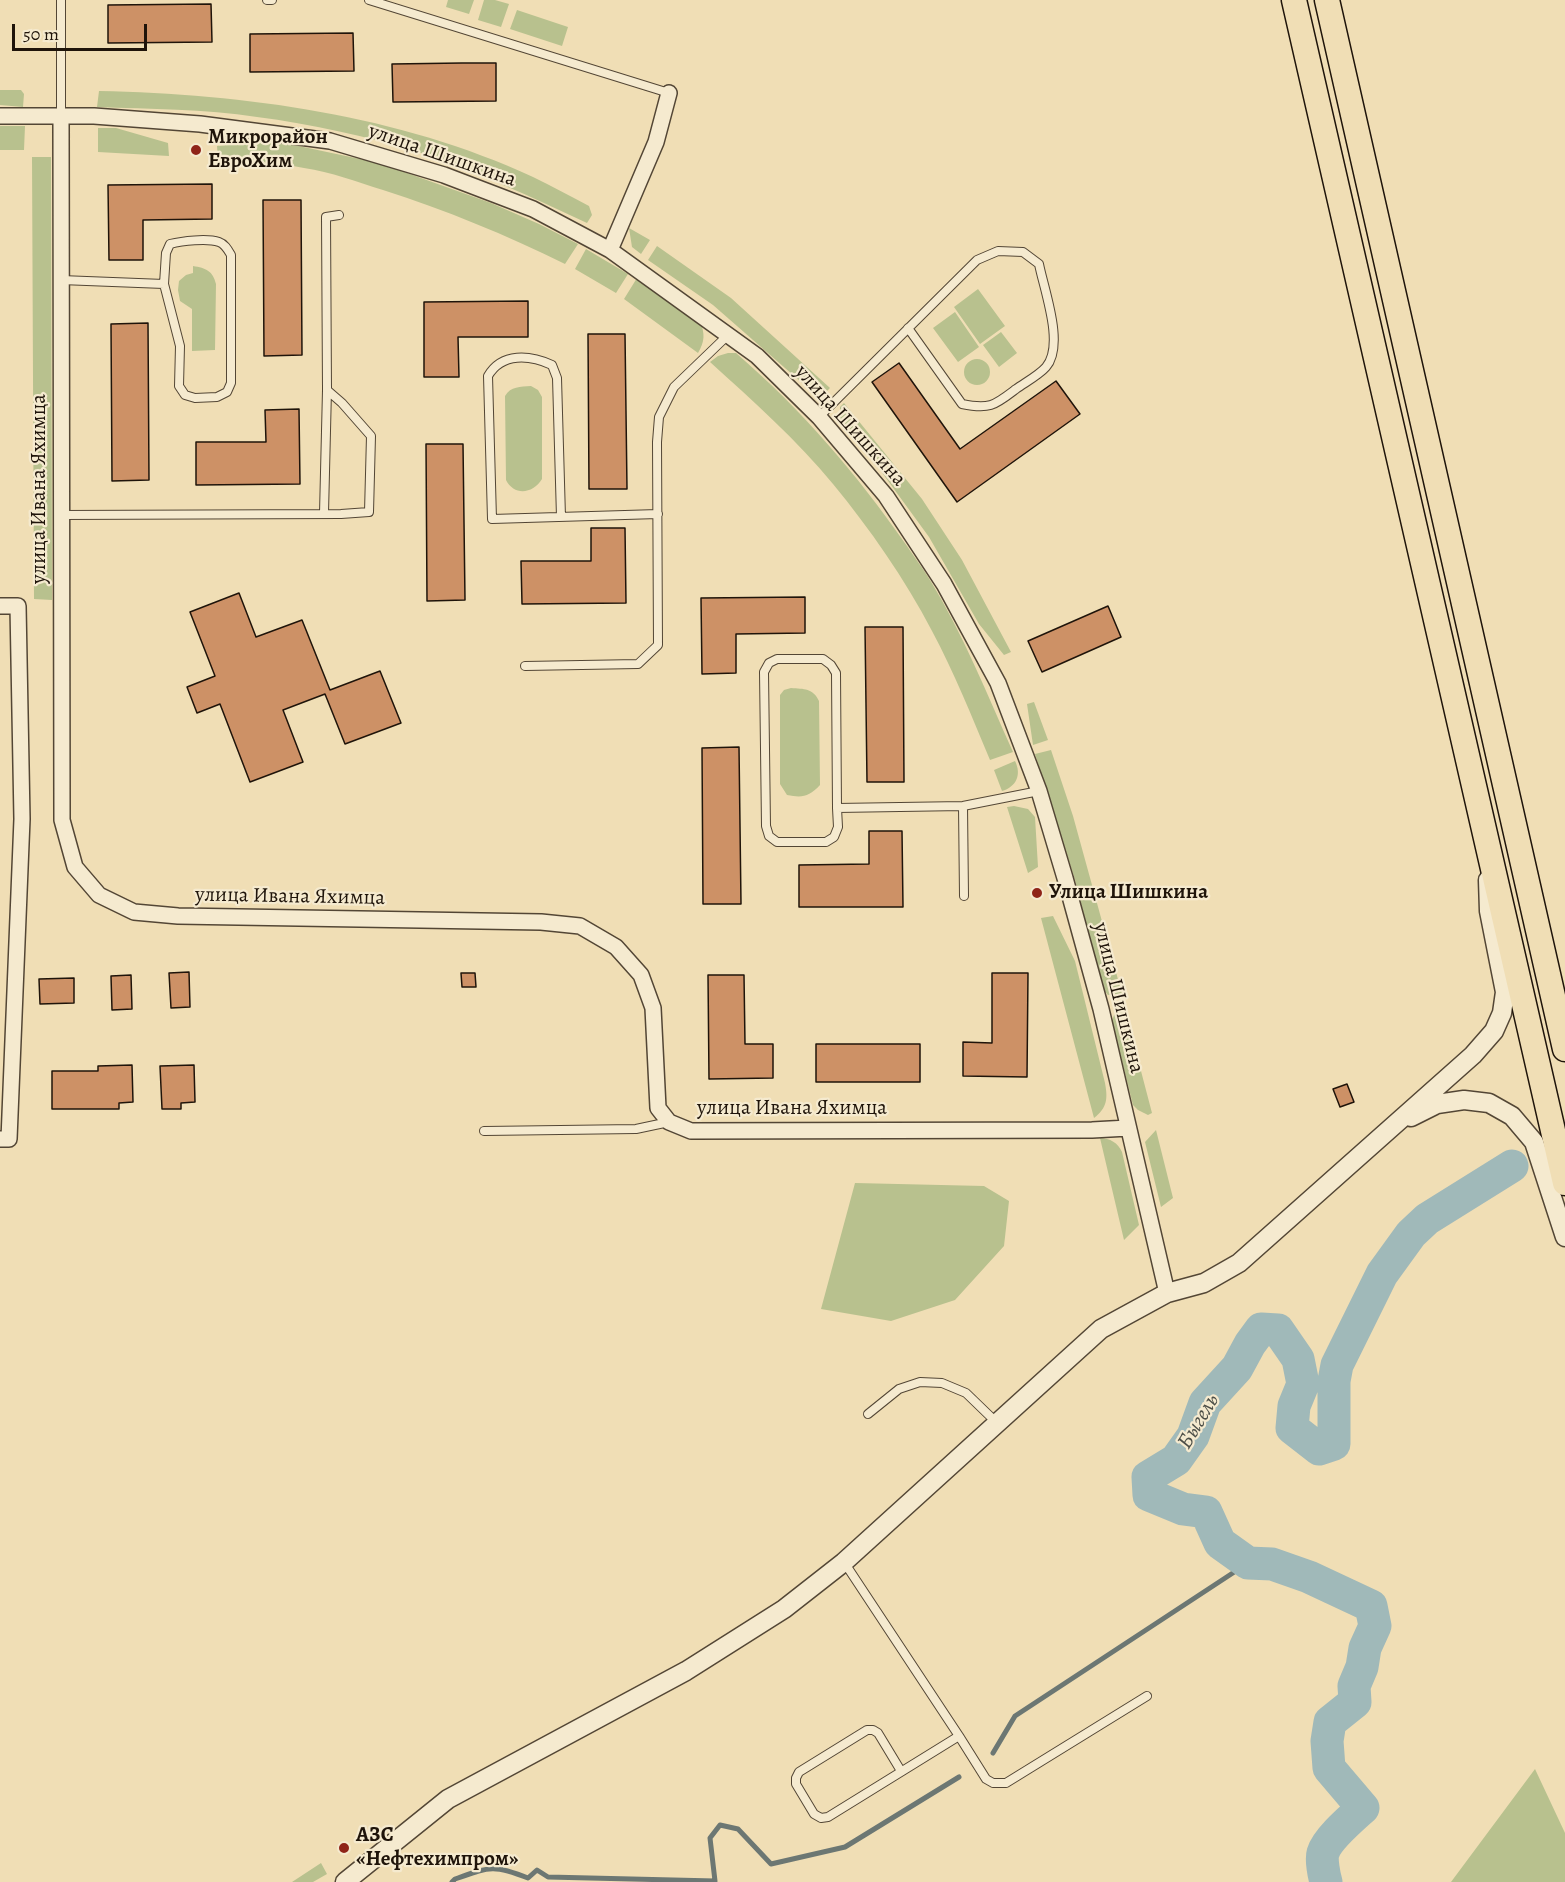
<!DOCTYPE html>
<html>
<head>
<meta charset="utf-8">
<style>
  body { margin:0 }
  #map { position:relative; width:1565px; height:1882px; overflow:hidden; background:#f0deb5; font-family:Alegreya,serif }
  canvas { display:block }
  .scale { position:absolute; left:12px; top:24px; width:135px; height:27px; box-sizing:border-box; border:3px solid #1f140a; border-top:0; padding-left:8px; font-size:18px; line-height:21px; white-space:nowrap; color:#1f140a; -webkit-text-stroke:4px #f5eacf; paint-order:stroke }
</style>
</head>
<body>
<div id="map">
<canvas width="1565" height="1882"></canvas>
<div class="scale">50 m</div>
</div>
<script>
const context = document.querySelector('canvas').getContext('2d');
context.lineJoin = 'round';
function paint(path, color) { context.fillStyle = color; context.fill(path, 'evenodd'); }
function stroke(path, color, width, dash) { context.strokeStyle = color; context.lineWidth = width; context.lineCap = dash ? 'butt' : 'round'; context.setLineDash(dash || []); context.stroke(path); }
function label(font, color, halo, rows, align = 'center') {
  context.font = font + ' Alegreya,serif'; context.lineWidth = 4.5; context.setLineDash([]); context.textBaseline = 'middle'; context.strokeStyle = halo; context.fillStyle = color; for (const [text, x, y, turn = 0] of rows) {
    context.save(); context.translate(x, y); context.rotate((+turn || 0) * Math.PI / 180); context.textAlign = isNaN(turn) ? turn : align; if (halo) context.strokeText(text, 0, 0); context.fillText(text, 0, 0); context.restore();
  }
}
const green = new Path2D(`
  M448,0H474L469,14L446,7Z
  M484,0H495L509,4L501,27L478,20Z
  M517,10L568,27L562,46L510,29Z
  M0,90H21L24,94L23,107L0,105Z
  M99,91C244,94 400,115 533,177C552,186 570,196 589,206L592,215L587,223C531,197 476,171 418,152C366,136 311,124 257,117C204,109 150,109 97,107Z
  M25,126L24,150H0V126Z
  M98,128H116L168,143L169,156L98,152Z
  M275,141L379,163L491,203L539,224L578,244L565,264C506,235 446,210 383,190C357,182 331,172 304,168C275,162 247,161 218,160L217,146Z
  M32,157H51L52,600L34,599Z
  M629,228L650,240L641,254L632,247Z
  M657,246L731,298L830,388L826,392L809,389L713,305L648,260Z
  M586,249L628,274L616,293L575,269Z
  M193,266C206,268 213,271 216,284L215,350L192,351V309L180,301L178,290L179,281L186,275L193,273Z
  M637,278L700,321C705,334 705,341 698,353L624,299Z
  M978,289L1005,326L980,344L954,307Z
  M955,312L979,347L958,362L933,328Z
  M1001,332L1017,353L999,367L983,345Z
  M728,353H736C803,411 856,473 907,546C914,557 923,568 930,580C963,634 987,694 1013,752L990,760C972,717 954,672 932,631C905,579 870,529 833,484C798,441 752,400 710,362L718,356Z
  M964 372a13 13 0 1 1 26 0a13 13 0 1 1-26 0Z
  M531,386L538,390L542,397V479C533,494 514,496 506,480L505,396C511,386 520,387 531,386Z
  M844,403L922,499L962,560L1011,652L1004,655L979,624L929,537L875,463L840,422V407Z
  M791,688C804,689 813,688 819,701L820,785C809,797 802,798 787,795L780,784V695L784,690Z
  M1034,702L1048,740L1033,745L1027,704Z
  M1051,750L1073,816L1122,994L1108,995L1103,989L1075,880L1035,754Z
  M1015,761C1022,775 1016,787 1002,791L994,770Z
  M1014,806L1028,809L1035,817L1038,867L1028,873L1007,807Z
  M1053,916L1075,961L1105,1083C1108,1099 1107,1108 1094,1118L1041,918Z
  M1121,1010H1125L1152,1113L1148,1115L1138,1110L1133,1105L1112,1021L1114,1015Z
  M1156,1130L1173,1198L1161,1207L1145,1142Z
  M1100,1138C1110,1138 1118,1143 1122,1152L1139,1225L1124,1240Z
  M855,1183L984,1186L1009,1201L1004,1246L955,1300L891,1321L821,1309Z
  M1535,1769L1565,1833V1882H1451Z
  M321,1863L327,1874L313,1882H292Z`);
const stream = new Path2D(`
  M993,1753L1015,1716L1248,1563
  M452,1882L455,1879C489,1867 493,1864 528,1878L537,1870L548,1877L715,1881L710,1838L720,1825L738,1829L771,1864L845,1847L959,1777`);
const river = new Path2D(`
  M1326,1882C1324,1875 1321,1860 1323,1853C1327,1839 1352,1818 1363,1808L1329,1768L1327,1741L1330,1722L1355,1702L1354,1686L1362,1667L1365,1648L1375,1626L1371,1606L1309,1577L1272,1564L1248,1563L1220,1543L1206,1512L1183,1509L1149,1495L1148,1477L1176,1460L1193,1436L1205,1403L1237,1368L1250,1344L1261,1329L1278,1330L1298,1359L1303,1384L1294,1406L1292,1428L1319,1449L1334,1444V1381L1337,1365L1382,1274L1411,1234L1427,1219L1512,1166`);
const building = new Path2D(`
  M211,4L212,42L108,43V5Z
  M353,33L354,71L250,72V34Z
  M462,63H496V101L393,102L392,64Z
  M212,184V219L143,220V260H109L108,185Z
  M263,200H301L302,355L264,356Z
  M528,301V337H458L459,377H424V302Z
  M148,323L149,480L112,481L111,324Z
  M588,334H625L627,489H589Z
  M899,363L960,449L1056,381L1080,414L957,502L872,382Z
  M299,409L300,484L196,485V442H266L265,410Z
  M426,444H463L465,600L427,601Z
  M591,528H625L626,603L522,604L521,561H591Z
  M239,593L256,637L302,620L330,690L380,671L401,723L345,744L325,694L283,710L303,762L250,782L220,704L197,713L187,687L215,676L190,612Z
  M805,597V633L736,634V673L702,674L701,598Z
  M1108,606L1121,637L1042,672L1028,641Z
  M865,627H903L904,782H867Z
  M739,747L741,904H703L702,748Z
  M869,831H902L903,907H799V865L869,864Z
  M189,972L190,1007L171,1008L169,973Z
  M461,973H475L476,987H462Z
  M992,973H1028L1027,1077L963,1076V1042L992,1043Z
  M131,975L132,1009L112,1010L111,976Z
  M708,975H744L745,1044H773V1078L709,1079Z
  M74,978V1003L40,1004L39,979Z
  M816,1044H920V1082H816Z
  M132,1065L133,1102L119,1103V1109H52V1071H98V1066Z
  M194,1065L195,1102L181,1103V1109H162L160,1066Z
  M1347,1084L1354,1102L1340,1107L1333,1089Z`);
const service = new Path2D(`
  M61,0V116
  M267,0H272
  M369,0L669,93
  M61,280L164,284L180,346L179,386L185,395L195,398L217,397L227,392L231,383V255C228,250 225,244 219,242C207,238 182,241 170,244L166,253L164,284
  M819,417L977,260L998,251L1023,252L1039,264C1044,290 1065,345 1046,367C1039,375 1026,382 1016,389C995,405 990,410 962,404L908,328
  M324,513L327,390
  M61,515L341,514L369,512L371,436L342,403L327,390L326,217L339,215
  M561,517L557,378L552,365C530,355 502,352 488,376L492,519L658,514
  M525,666L638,664L658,645L657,442L659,417L674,387L727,336
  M963,806L964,896
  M837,808L838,827L834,837L826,842H777L769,836L766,826L764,672L769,663L777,659H823L831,665L836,673L837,808L963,806L1039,791
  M484,1131L636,1129L669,1122
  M868,1414L899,1389L920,1382L942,1383L966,1393L996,1422
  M844,1562L959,1736L828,1817L821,1818L814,1814L796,1784V1778L799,1772L867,1730H873L878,1733L901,1771
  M959,1736L986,1779L993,1783H1006L1147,1696`);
const minor = new Path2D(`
  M0,116H94L200,124L330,141L444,175L533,209L610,250L757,356L819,417L886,496L944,584L998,683L1039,791L1065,878L1101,1009L1167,1293
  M61,116L62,820L75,867L99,895L134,912L178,916L541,922L580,926L616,947L641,975L653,1008L658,1108L669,1122L691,1131L1092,1130L1128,1128
  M610,250L656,142L669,93
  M0,606H18L22,819L9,1139H0`);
const tertiary = new Path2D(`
  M1411,1117L1437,1104L1464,1100L1489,1103L1512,1116L1534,1142L1565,1237
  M345,1882L448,1799L686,1671L784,1609L844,1562L1101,1329L1167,1293L1204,1283L1239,1263L1473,1055L1494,1031L1502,1013L1505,992L1489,911L1488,880`);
const trunk = new Path2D(`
  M1294,0L1565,1183
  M1327,0L1565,1049`);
const markers = [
  [196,150,6,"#8f2418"],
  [1037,893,6,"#8f2418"],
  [344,1848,6,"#8f2418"]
];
const poiNames = [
  ["Микрорайон",208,138],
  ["ЕвроХим",208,162],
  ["Улица Шишкина",1049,893],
  ["АЗС",356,1836],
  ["«Нефтехимпром»",356,1860]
];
const streetNames = [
  ["улица Шишкина",442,156,19],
  ["улица Шишкина",850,426,48],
  ["улица Ивана Яхимца",40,489,-90],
  ["улица Ивана Яхимца",290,897,1],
  ["улица Шишкина",1118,998,76],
  ["улица Ивана Яхимца",792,1109]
];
const waterNames = [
  ["Быгель",1199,1422,-59]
];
paint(green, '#b8c18e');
stroke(stream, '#6c7773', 5);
stroke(river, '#a0b9b9', 33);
paint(building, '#cd9166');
stroke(building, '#1f140a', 1.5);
stroke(service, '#534635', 10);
stroke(minor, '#534635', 18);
stroke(tertiary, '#534635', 21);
stroke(trunk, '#1f140a', 27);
stroke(service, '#f5eacf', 8);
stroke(minor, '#f5eacf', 15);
stroke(tertiary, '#f5eacf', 18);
stroke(trunk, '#f0deb5', 24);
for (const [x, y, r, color] of markers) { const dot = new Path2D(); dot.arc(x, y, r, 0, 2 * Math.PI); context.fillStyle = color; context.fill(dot); stroke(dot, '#f5eacf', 2); }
label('bold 21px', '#1f140a', '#f5eacf', poiNames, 'left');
label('21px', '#1f140a', '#f5eacf', streetNames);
label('italic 22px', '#4c4e47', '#f5eacf', waterNames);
</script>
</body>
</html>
